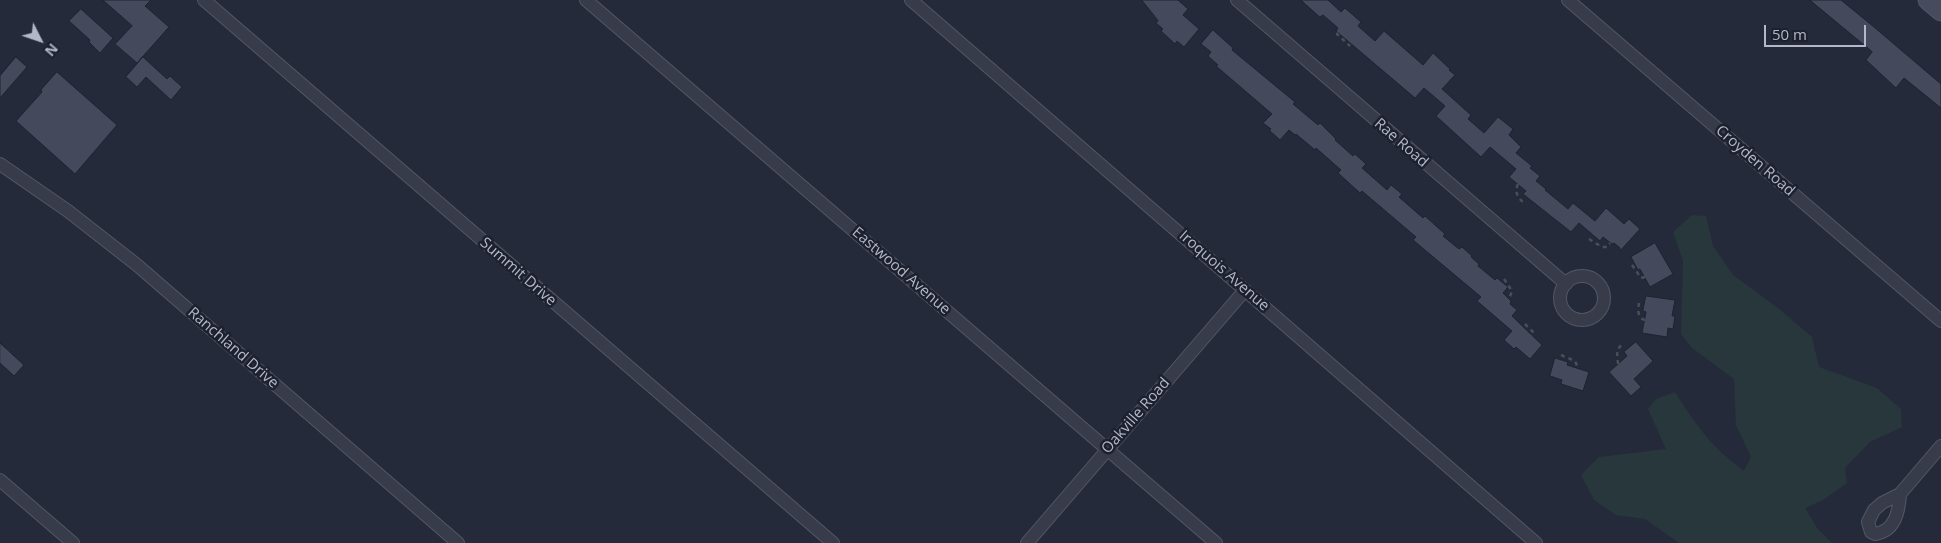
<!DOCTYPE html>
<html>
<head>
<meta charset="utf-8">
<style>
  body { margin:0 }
  #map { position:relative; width:1941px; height:543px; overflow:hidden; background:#242a3a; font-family:"Open Sans",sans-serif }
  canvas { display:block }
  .north { position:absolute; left:15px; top:15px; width:50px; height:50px; -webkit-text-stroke:4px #1d212f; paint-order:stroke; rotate:131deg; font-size:14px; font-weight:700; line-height:20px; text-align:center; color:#b3b7c6 }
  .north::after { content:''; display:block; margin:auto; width:18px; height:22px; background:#b3b7c6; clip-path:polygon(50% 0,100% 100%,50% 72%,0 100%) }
  .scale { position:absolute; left:1764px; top:25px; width:102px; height:22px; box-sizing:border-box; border:2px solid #b3b7c6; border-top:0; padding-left:6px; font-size:15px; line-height:18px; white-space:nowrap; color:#b3b7c6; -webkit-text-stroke:4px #1d212f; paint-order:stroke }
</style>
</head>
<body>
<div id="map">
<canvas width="1941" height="543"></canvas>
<div class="north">N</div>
<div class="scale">50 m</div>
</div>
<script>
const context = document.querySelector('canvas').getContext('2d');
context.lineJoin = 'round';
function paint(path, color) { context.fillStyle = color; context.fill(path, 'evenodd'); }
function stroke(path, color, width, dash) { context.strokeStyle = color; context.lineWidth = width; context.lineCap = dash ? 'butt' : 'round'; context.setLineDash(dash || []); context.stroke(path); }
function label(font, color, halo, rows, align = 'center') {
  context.font = font + ' "Open Sans",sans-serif'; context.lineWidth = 5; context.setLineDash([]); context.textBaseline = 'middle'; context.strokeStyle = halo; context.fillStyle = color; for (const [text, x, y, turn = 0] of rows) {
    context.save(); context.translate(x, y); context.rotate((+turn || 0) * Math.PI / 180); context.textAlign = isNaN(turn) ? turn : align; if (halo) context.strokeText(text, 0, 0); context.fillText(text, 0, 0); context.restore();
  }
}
const green = new Path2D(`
  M1692,215L1706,216L1713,246L1733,275L1778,308L1812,337L1819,367L1877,388L1901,409L1902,427L1870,442L1845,468L1847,483L1823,500L1805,508L1817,528L1832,543H1679L1645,519L1616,515L1594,500L1581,475L1599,457L1666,449L1648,409L1656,399L1675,392C1694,423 1714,450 1744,471L1751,457L1736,425L1734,379L1692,348L1681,334L1683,261L1673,232Z`);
const building = new Path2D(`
  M103,0H151L145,6L169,27L137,63L115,44L132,26Z
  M1142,0H1178L1188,9L1183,15L1199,29L1184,47L1177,41L1175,44L1161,31L1163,29L1156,23L1158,21Z
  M1301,0H1328L1341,12L1345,8L1361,22L1358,26L1375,41L1384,31L1423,65L1433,53L1450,69L1449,70L1455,75L1442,89L1471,115L1468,119L1484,133L1498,117L1513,129L1509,135L1521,147L1516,153L1532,166L1530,168L1540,176L1536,181L1546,189L1545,190L1568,209L1573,203L1595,221L1606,208L1624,224L1629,219L1640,229L1620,251V248L1614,243L1612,244L1603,237L1600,241L1579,223L1571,232L1523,194L1526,191L1509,177L1516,169L1490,147L1481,157L1436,116L1445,106L1424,88L1415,98L1336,31L1338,28L1323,15L1320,17Z
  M1810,0H1841L1874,27L1941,84V108L1904,78L1896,88L1866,60L1872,52Z
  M81,9L113,38L100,53L89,42L90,40L69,21Z
  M1213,30L1233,48L1232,50L1295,102L1293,104L1318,125L1320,123L1336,139L1335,140L1353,156L1355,154L1366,164L1362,168L1387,190L1391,185L1402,194L1399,197L1423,218L1425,216L1445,234L1443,236L1459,249L1462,247L1472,256L1471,257L1479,264L1478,266L1495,280L1497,278L1508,287L1503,293L1511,301L1510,304L1517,310L1512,316L1542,345L1530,359L1516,347L1514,349L1504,340L1512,331L1477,301L1481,297L1413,240L1416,237L1362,191L1360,193L1338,173L1341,170L1316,148L1315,150L1296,134L1295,135L1289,130L1280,140L1269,130L1271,129L1263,123L1272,114L1216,66L1218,65L1208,56L1211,52L1201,44Z
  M16,57L27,67L0,98V76Z
  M143,57L167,79L170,76L182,87L171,100L146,77L137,87L126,77Z
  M57,72L117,125L75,174L16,121L42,92L41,90Z
  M1655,243L1673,274L1650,287L1640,269L1638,270L1631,257Z
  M1646,296L1675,300L1672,316H1675L1673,329L1668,328L1667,337L1642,333L1646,312L1643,311Z
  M1636,342L1653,361L1634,379L1641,387L1631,396L1609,372L1627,356L1624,352Z
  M0,343L24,365L14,376L0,363Z
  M1555,358L1568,362L1567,365L1589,372L1583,391L1561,384L1562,380L1550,376Z`);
const path = new Path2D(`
  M1338,33L1337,34L1350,46
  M1518,184C1514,192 1518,198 1524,203
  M1589,239L1602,247H1607L1610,243
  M1632,265L1641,278L1645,277
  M1504,279L1512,291L1509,299
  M1639,303C1638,309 1637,318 1645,320
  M1525,324L1534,333L1532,336
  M1561,355L1575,361L1578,368
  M1618,364L1617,351L1623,342`);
const street = new Path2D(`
  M204,0L833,543
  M586,0L1216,543
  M911,0L1536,543
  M1237,0L1566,284
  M1568,0L1941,321
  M0,164L68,211L137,265L458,543
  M1560 298a22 22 0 1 1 44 0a22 22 0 1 1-44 0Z
  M0,480L73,543
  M1900,494C1899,512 1895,531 1875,534L1871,532L1868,522L1874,510L1882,503L1900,494L1941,446
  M1027,543L1245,290`);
const secondary = new Path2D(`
  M1928,0L1941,11`);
const streetNames = [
  ["Rae Road",1401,143,41],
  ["Croyden Road",1755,161,41],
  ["Eastwood Avenue",901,271,41],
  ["Iroquois Avenue",1224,271,41],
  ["Summit Drive",518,272,41],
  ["Ranchland Drive",233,348,41],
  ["Oakville Road",1136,416,-49]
];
paint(green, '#27373c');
paint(building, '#44495c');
stroke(building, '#1f2331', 1);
stroke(street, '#535765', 14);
stroke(secondary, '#535765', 21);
stroke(path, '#445258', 2.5, [4, 4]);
stroke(street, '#383c4a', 12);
stroke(secondary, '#464b5d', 19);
label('15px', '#b3b7c6', '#1d212f', streetNames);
</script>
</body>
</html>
